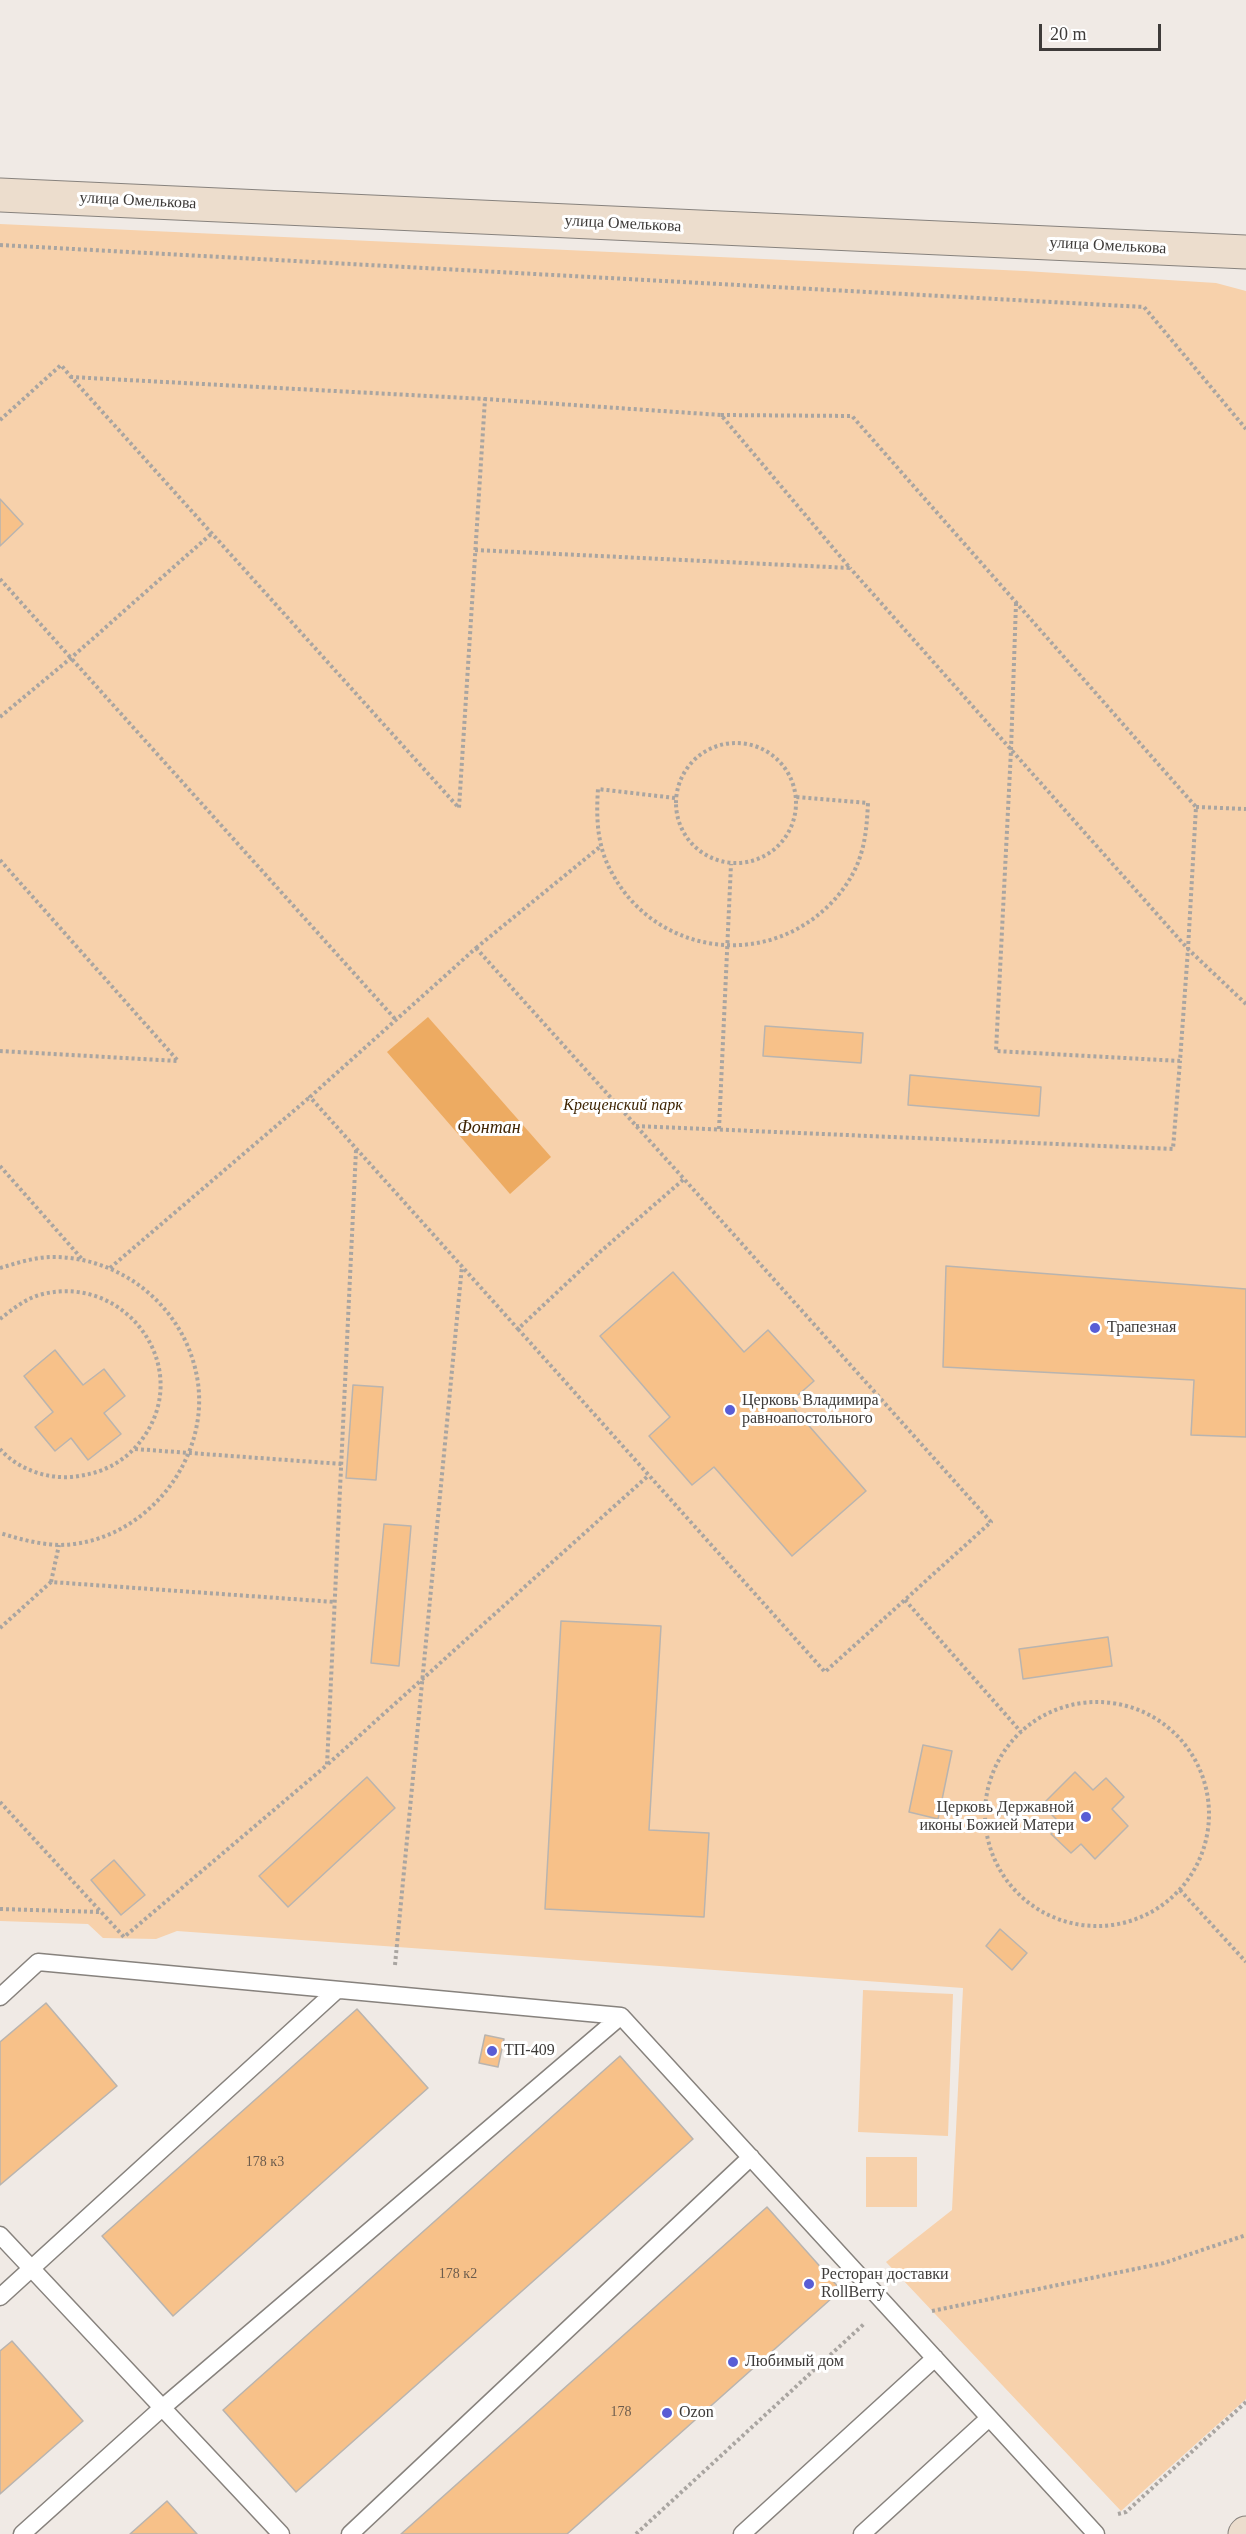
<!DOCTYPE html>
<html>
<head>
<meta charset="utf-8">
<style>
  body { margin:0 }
  #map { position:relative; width:1246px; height:2534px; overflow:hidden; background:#f0eae5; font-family:"Times New Roman",serif }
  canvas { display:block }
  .scale { position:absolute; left:1039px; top:24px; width:122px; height:27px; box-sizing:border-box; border:3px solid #3e3b39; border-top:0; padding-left:8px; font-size:18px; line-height:21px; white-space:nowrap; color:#3e3b39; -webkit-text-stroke:4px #fff; paint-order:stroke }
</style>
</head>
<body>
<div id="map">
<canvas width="1246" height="2534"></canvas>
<div class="scale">20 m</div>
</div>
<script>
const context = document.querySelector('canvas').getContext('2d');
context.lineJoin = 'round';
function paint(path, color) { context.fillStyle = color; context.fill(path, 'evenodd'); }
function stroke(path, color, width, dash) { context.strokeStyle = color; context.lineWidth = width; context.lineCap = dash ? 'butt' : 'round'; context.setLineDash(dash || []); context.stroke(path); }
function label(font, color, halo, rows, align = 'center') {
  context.font = font + ' "Times New Roman",serif'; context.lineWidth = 6; context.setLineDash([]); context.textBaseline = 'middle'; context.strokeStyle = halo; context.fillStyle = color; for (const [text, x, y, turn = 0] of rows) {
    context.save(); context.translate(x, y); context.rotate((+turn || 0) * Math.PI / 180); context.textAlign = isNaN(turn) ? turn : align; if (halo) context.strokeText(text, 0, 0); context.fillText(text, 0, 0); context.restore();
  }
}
const green = new Path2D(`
  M0,224L1025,271L1216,283L1246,291V2399L1121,2511L886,2262L952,2210L963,1988L177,1931L156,1939L103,1938L88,1924L0,1921Z
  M863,1990L953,1994L948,2136L858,2132Z
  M866,2157H917V2207H866Z`);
const water = new Path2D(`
  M428,1017L551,1157L510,1194L387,1052Z`);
const building = new Path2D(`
  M0,499L23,524L0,546Z
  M765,1026L863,1033L861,1063L763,1056Z
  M910,1075L1041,1087L1039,1116L908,1105Z
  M946,1266L1246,1289V1437L1191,1435L1194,1380L943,1367Z
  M673,1272L744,1352L768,1330L814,1381L789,1403L866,1491L792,1556L714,1467L692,1485L649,1436L670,1417L600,1336Z
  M55,1350L83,1385L104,1369L125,1396L104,1413L121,1434L88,1460L71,1438L55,1451L35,1427L53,1412L24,1376Z
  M353,1385L383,1387L376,1480L346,1478Z
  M384,1524L411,1526L399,1666L371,1663Z
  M561,1621L661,1626L649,1830L709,1833L704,1917L545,1909Z
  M1108,1637L1112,1666L1023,1679L1019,1649Z
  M923,1745L952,1751L938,1819L909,1812Z
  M1075,1772L1093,1790L1106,1778L1124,1797L1112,1809L1128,1826L1095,1859L1081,1844L1071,1853L1051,1834L1061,1824L1042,1805Z
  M367,1777L395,1808L288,1907L259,1876Z
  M114,1860L145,1895L121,1915L91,1880Z
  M1000,1929L1027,1953L1012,1970L986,1946Z
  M46,2003L117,2086L0,2185V2042Z
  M357,2009L428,2088L173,2316L102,2236Z
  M485,2035L504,2039L498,2067L479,2063Z
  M620,2056L693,2139L296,2492L223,2410Z
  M767,2207L841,2290L567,2534H401Z
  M12,2341L83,2421L0,2494V2351Z
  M167,2501L197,2534H130Z`);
const path = new Path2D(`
  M0,245L1144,307L1246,429
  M721,415L852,416L1196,807L1188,949L850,568
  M0,420L61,365L71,377L459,808L485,399L71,377
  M475,550L850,568L721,415L485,399
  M0,579L396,1020
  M1016,603L1011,750L996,1051L1180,1061L1188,949L1246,1004
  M0,717L71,658L211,534
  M676 803a60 60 0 1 1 120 0a60 60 0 1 1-120 0Z
  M675,798L598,789C596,818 597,847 612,873C652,948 751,969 818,915C836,901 853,879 860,857C866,839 867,822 868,803L796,797
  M1196,807L1246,809
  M0,860L178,1061L0,1051
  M476,948L684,1179L600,1252L518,1329L310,1097Z
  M476,948L601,846
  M636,1126L1173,1149L1180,1061
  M719,1129L731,864
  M0,1166L82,1259
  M0,1268C17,1263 35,1257 53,1257C125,1257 188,1311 198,1383C209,1464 141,1545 58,1545C38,1544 19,1539 0,1533
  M110,1268L310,1097
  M0,1319C13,1309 26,1298 43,1294C126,1274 194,1367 143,1438C127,1460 106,1472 79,1476C51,1481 18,1470 0,1449
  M518,1329L825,1672L991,1522L684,1179
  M135,1449L342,1464
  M51,1582L59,1545
  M905,1600L1021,1732
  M0,1628L51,1582L335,1602
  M985 1814a112 112 0 1 1 224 0a112 112 0 1 1-224 0Z
  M328,1764L649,1475
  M0,1802L124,1937L327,1765L356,1150
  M1180,1890L1246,1962
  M0,1909L100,1912
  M395,1965L462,1266
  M932,2311L1164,2263L1246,2235
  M1118,2514L1126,2512L1246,2402
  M636,2534L865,2323`);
const lane = new Path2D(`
  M0,1997L38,1962L621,2016L1096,2534
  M0,2235L281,2534
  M0,2297L337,1990
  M22,2534L162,2408L621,2016
  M350,2534L751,2157
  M742,2534L935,2358
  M862,2534L989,2418`);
const secondary = new Path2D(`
  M0,195L1246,252
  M1245,2534L1246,2533`);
const markers = [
  [1095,1328,6,"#595dd5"],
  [730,1410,6,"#595dd5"],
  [1086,1817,6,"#595dd5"],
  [492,2051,6,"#595dd5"],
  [809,2284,6,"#595dd5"],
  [733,2362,6,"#595dd5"],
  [667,2413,6,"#595dd5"]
];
const numberNames = [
  ["178 к3",265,2162],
  ["178 к2",458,2274],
  ["178",621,2412]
];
const streetNames = [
  ["улица Омелькова",138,201,3],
  ["улица Омелькова",623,224,3],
  ["улица Омелькова",1108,246,3]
];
const parkNames = [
  ["Крещенский парк",623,1106]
];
const poiNames = [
  ["Трапезная",1107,1328],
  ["Церковь Владимира",742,1401],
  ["равноапостольного",742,1419],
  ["Церковь Державной",1074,1808,"right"],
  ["иконы Божией Матери",1074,1826,"right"],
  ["ТП-409",504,2051],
  ["Ресторан доставки",821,2275],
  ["RollBerry",821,2293],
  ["Любимый дом",745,2362],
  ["Ozon",679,2413]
];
const waterNames = [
  ["Фонтан",489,1128]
];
paint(green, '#f7d1ab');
paint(water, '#edab62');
paint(building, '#f7c189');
stroke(building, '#b9b4af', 1.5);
stroke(lane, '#87827d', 19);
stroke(secondary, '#87827d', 35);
stroke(path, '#a9a5a1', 4, [3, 3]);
stroke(lane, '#fff', 16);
stroke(secondary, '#ecddcd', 33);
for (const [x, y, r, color] of markers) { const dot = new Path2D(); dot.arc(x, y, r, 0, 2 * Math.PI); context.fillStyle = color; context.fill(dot); stroke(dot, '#fff', 2); }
label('14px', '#6c5c4d', null, numberNames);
label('16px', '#3e3b39', '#fff', streetNames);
label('italic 16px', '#3e2403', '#fff', parkNames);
label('16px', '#3e3b39', '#fff', poiNames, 'left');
label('italic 18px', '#3f2504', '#fff', waterNames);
</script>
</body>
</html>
